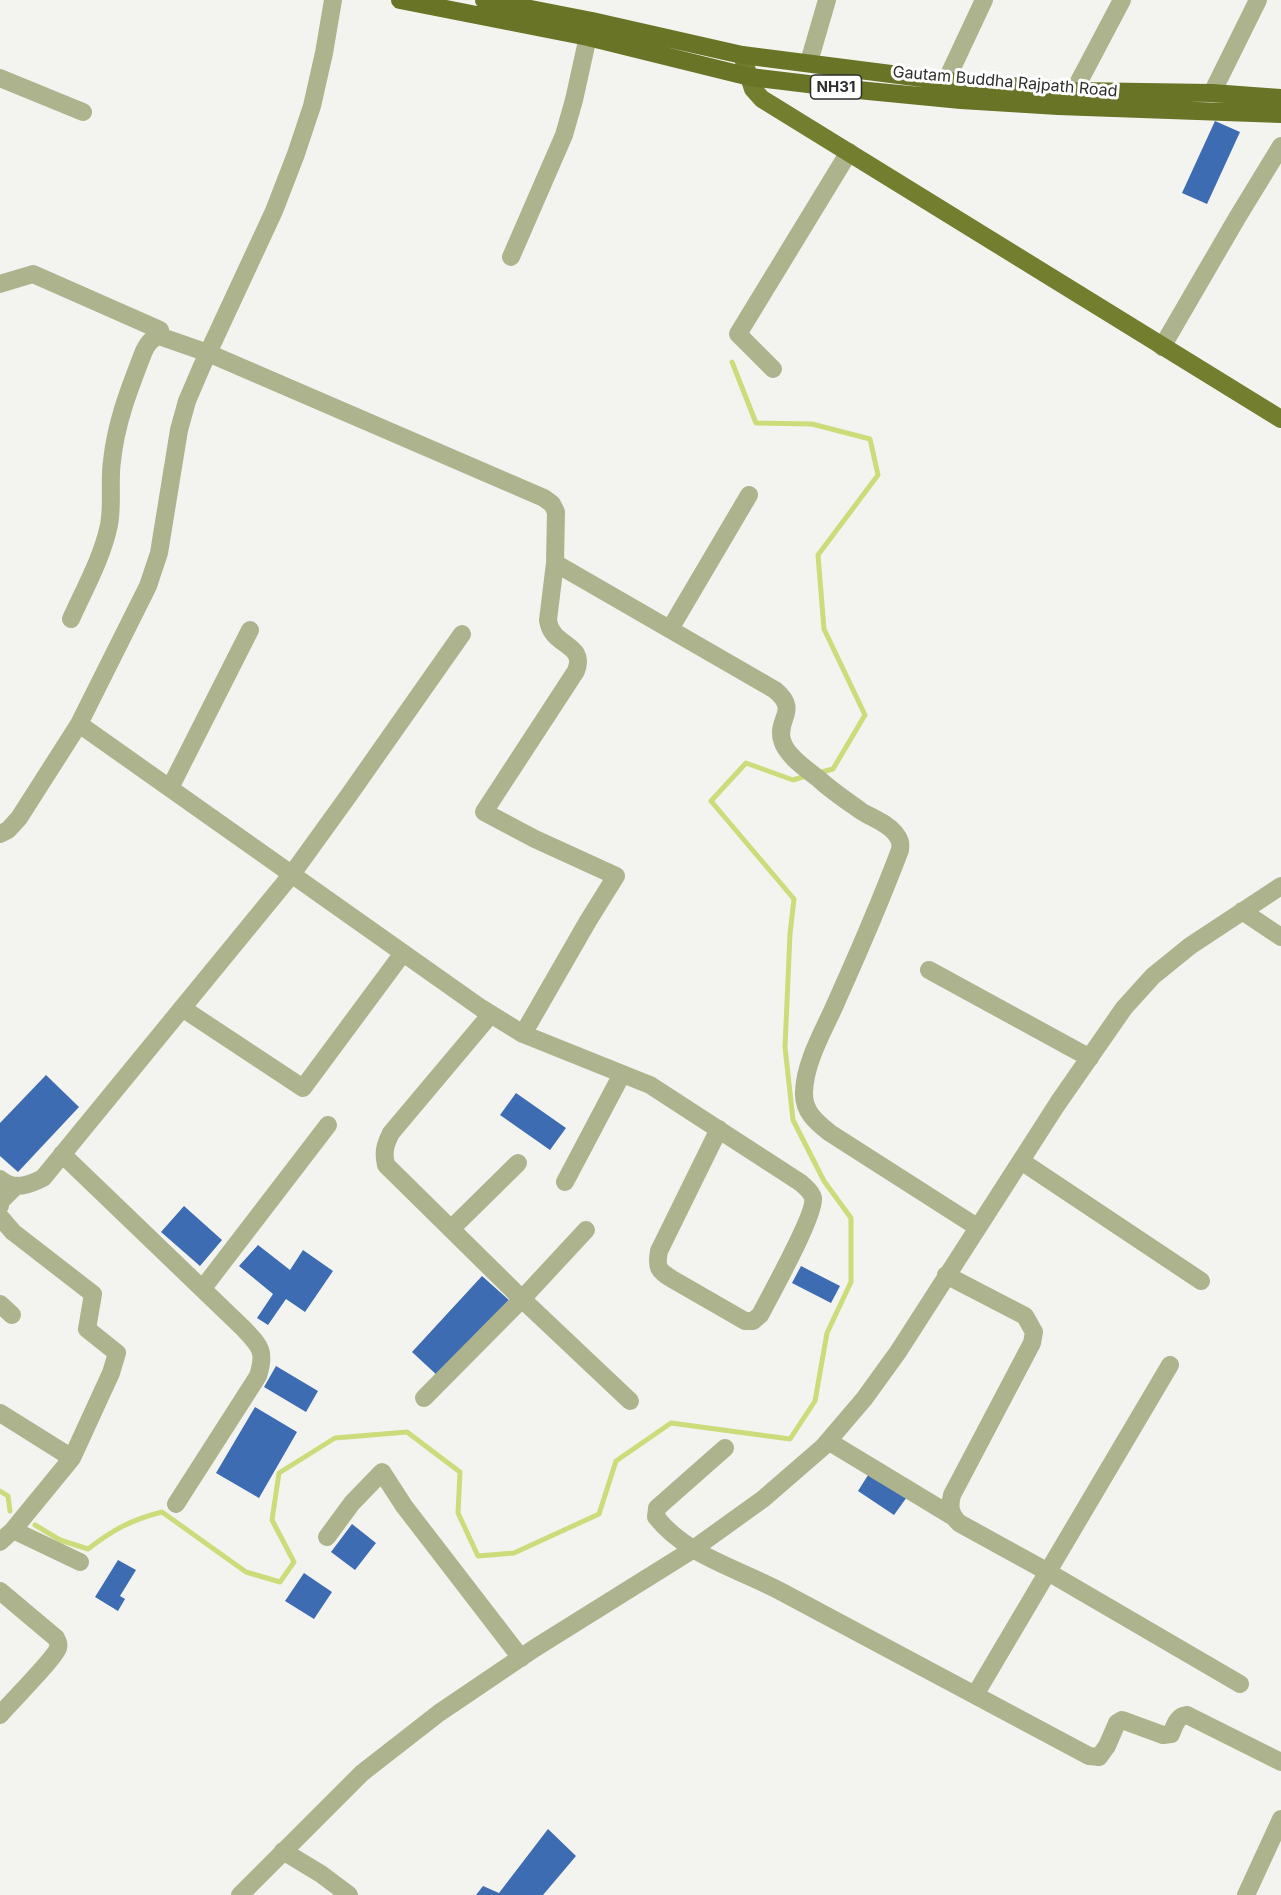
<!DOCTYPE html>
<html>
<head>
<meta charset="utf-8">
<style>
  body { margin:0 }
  canvas { display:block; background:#f3f4ef }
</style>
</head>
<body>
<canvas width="1281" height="1895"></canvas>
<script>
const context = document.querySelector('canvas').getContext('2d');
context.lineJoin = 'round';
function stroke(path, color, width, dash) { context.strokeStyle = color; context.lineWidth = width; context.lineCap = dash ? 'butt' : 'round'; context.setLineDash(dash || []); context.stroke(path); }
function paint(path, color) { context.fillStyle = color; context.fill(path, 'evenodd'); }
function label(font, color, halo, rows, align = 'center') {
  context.font = font + ' Inter,sans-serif'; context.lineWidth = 6; context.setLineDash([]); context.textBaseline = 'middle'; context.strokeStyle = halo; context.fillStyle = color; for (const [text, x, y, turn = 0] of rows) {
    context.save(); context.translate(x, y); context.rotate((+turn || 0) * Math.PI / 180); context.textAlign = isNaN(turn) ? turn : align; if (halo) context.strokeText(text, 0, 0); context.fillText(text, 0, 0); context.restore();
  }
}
const stream = new Path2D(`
  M732,362L756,423L812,424L870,439L878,475L818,555L824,629L865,715L833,769L818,773
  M0,1491L8,1496L10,1511
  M35,1525L60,1540L88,1549C114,1529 131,1520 162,1512L246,1572L280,1582L294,1562L272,1520L279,1473L335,1438L407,1432L460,1472L458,1513L478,1556L514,1553L599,1514L616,1461L671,1423L790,1439L815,1401L827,1333L851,1282V1218L824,1181L793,1120L785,1047L790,934L794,899L711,801L746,763L793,780L809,775`);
const building = new Path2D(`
  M1215,121L1240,132L1207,204L1182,193Z
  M46,1075L79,1107L18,1172L0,1156V1123Z
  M516,1093L566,1128L550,1150L500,1115Z
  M184,1206L222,1240L200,1266L161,1232Z
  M258,1245L290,1270L303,1250L333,1271L305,1312L286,1299L268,1325L257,1318L273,1294L239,1266Z
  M801,1266L840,1286L831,1303L792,1283Z
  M482,1276L510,1301L439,1377L412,1352Z
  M276,1366L318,1391L306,1412L264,1387Z
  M255,1407L297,1432L259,1498L216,1473Z
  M870,1472L907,1497L894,1515L858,1491Z
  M352,1524L376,1543L355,1570L331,1552Z
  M118,1560L136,1570L120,1596L125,1599L118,1611L95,1597Z
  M304,1573L332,1592L314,1619L285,1601Z
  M548,1829L576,1856L543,1895H476L483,1886L499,1893Z`);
const minor = new Path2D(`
  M333,0L324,53L312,106L296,154L274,211L202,366L187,401L179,430L159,553L148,586L79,724L481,1008L523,1034L650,1085L801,1183C806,1188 811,1191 813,1198C816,1213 770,1296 760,1315L753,1321H745L672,1279C658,1270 656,1268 659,1251L719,1129
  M809,62L827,0
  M0,78L83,112
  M946,81L984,0
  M1074,91L1122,0
  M1212,93L1258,0
  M511,257L564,135L574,100L591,23
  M0,284L33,274L160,330
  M1162,347L1237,218L1281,146
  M773,369L738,334L849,152
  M555,563L775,690C800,711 776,718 782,740C786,756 808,770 820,780C832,791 847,801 861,811C872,818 887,823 895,833C900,839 901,843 900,850C881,900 860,949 838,998C826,1027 805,1060 804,1092C803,1111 816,1122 830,1133L977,1227
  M71,619C85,588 102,558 109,525C113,504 109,482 112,461C116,422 130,387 144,351C148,343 151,339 159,336L208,353L544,498L552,504L556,512L555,563L548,620C551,647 587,643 576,671L484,812L535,839L616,876L588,921L523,1034
  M670,629L749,495
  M170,788L250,630
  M0,834L8,830L19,818L79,724
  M1242,911L1281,937
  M929,970L1090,1058
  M182,1008L303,1088L403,953
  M491,1014L391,1133C385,1145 383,1152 386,1165L522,1299L630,1401
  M62,1154L243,1328C260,1346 266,1351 258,1376L176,1504
  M1021,1161L1201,1281
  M0,1179C14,1191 29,1185 43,1178L292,874L349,795L462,634
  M565,1182L622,1074
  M0,1206V1202L16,1186
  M0,1217L13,1232L93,1294L87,1329L117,1353L111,1373L72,1458L0,1413
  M451,1229L518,1163
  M946,1275L1025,1316L1034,1332L1032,1343L952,1495C949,1507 950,1514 959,1523L1048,1572L1240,1684
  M203,1288L328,1125
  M0,1304L12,1315
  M424,1398L522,1299L586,1230
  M828,1441L952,1516
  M725,1448L657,1508L656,1517C687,1556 737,1568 780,1591C883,1646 986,1701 1089,1756L1099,1757L1107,1746L1117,1723L1122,1720L1163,1735L1171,1734C1175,1725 1177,1716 1187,1715L1281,1762
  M13,1530L80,1562
  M327,1537L352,1503L382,1472L404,1506L521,1658
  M0,1542L13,1530L72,1458
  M0,1591L56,1638C58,1642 59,1644 58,1648C55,1658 10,1703 0,1715
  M975,1695L1170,1365
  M283,1851L321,1874L349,1895
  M240,1895L362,1773L439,1713L535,1648L692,1550L763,1499L823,1447L864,1399L898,1352L1058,1103L1124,1008L1153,976L1190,946L1281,886
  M1246,1895L1281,1819`);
const primary = new Path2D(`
  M742,55L753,89L762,99L1281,419`);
const trunk = new Path2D(`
  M400,0L588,37L750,77L858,90L961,100L1058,106L1281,114
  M484,0L592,21L742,55L946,81L1074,91L1212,93L1281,98`);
const shields = [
  [836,87,51]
];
const shieldNames = [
  ["NH31",836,87]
];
const streetNames = [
  ["Gautam Buddha Rajpath Road",1005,82,5]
];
stroke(stream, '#ccdc7b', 5);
paint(building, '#3e6cb3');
stroke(minor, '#adb48d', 18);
stroke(primary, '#737e2f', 18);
stroke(trunk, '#697426', 18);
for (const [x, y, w] of shields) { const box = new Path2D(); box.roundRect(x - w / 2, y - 12, w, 24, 4.5); context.fillStyle = '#fff'; context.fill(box); stroke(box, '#2e2e2c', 1.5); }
label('bold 15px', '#2e2e2c', null, shieldNames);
label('16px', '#2e2e2c', '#fff', streetNames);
</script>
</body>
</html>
